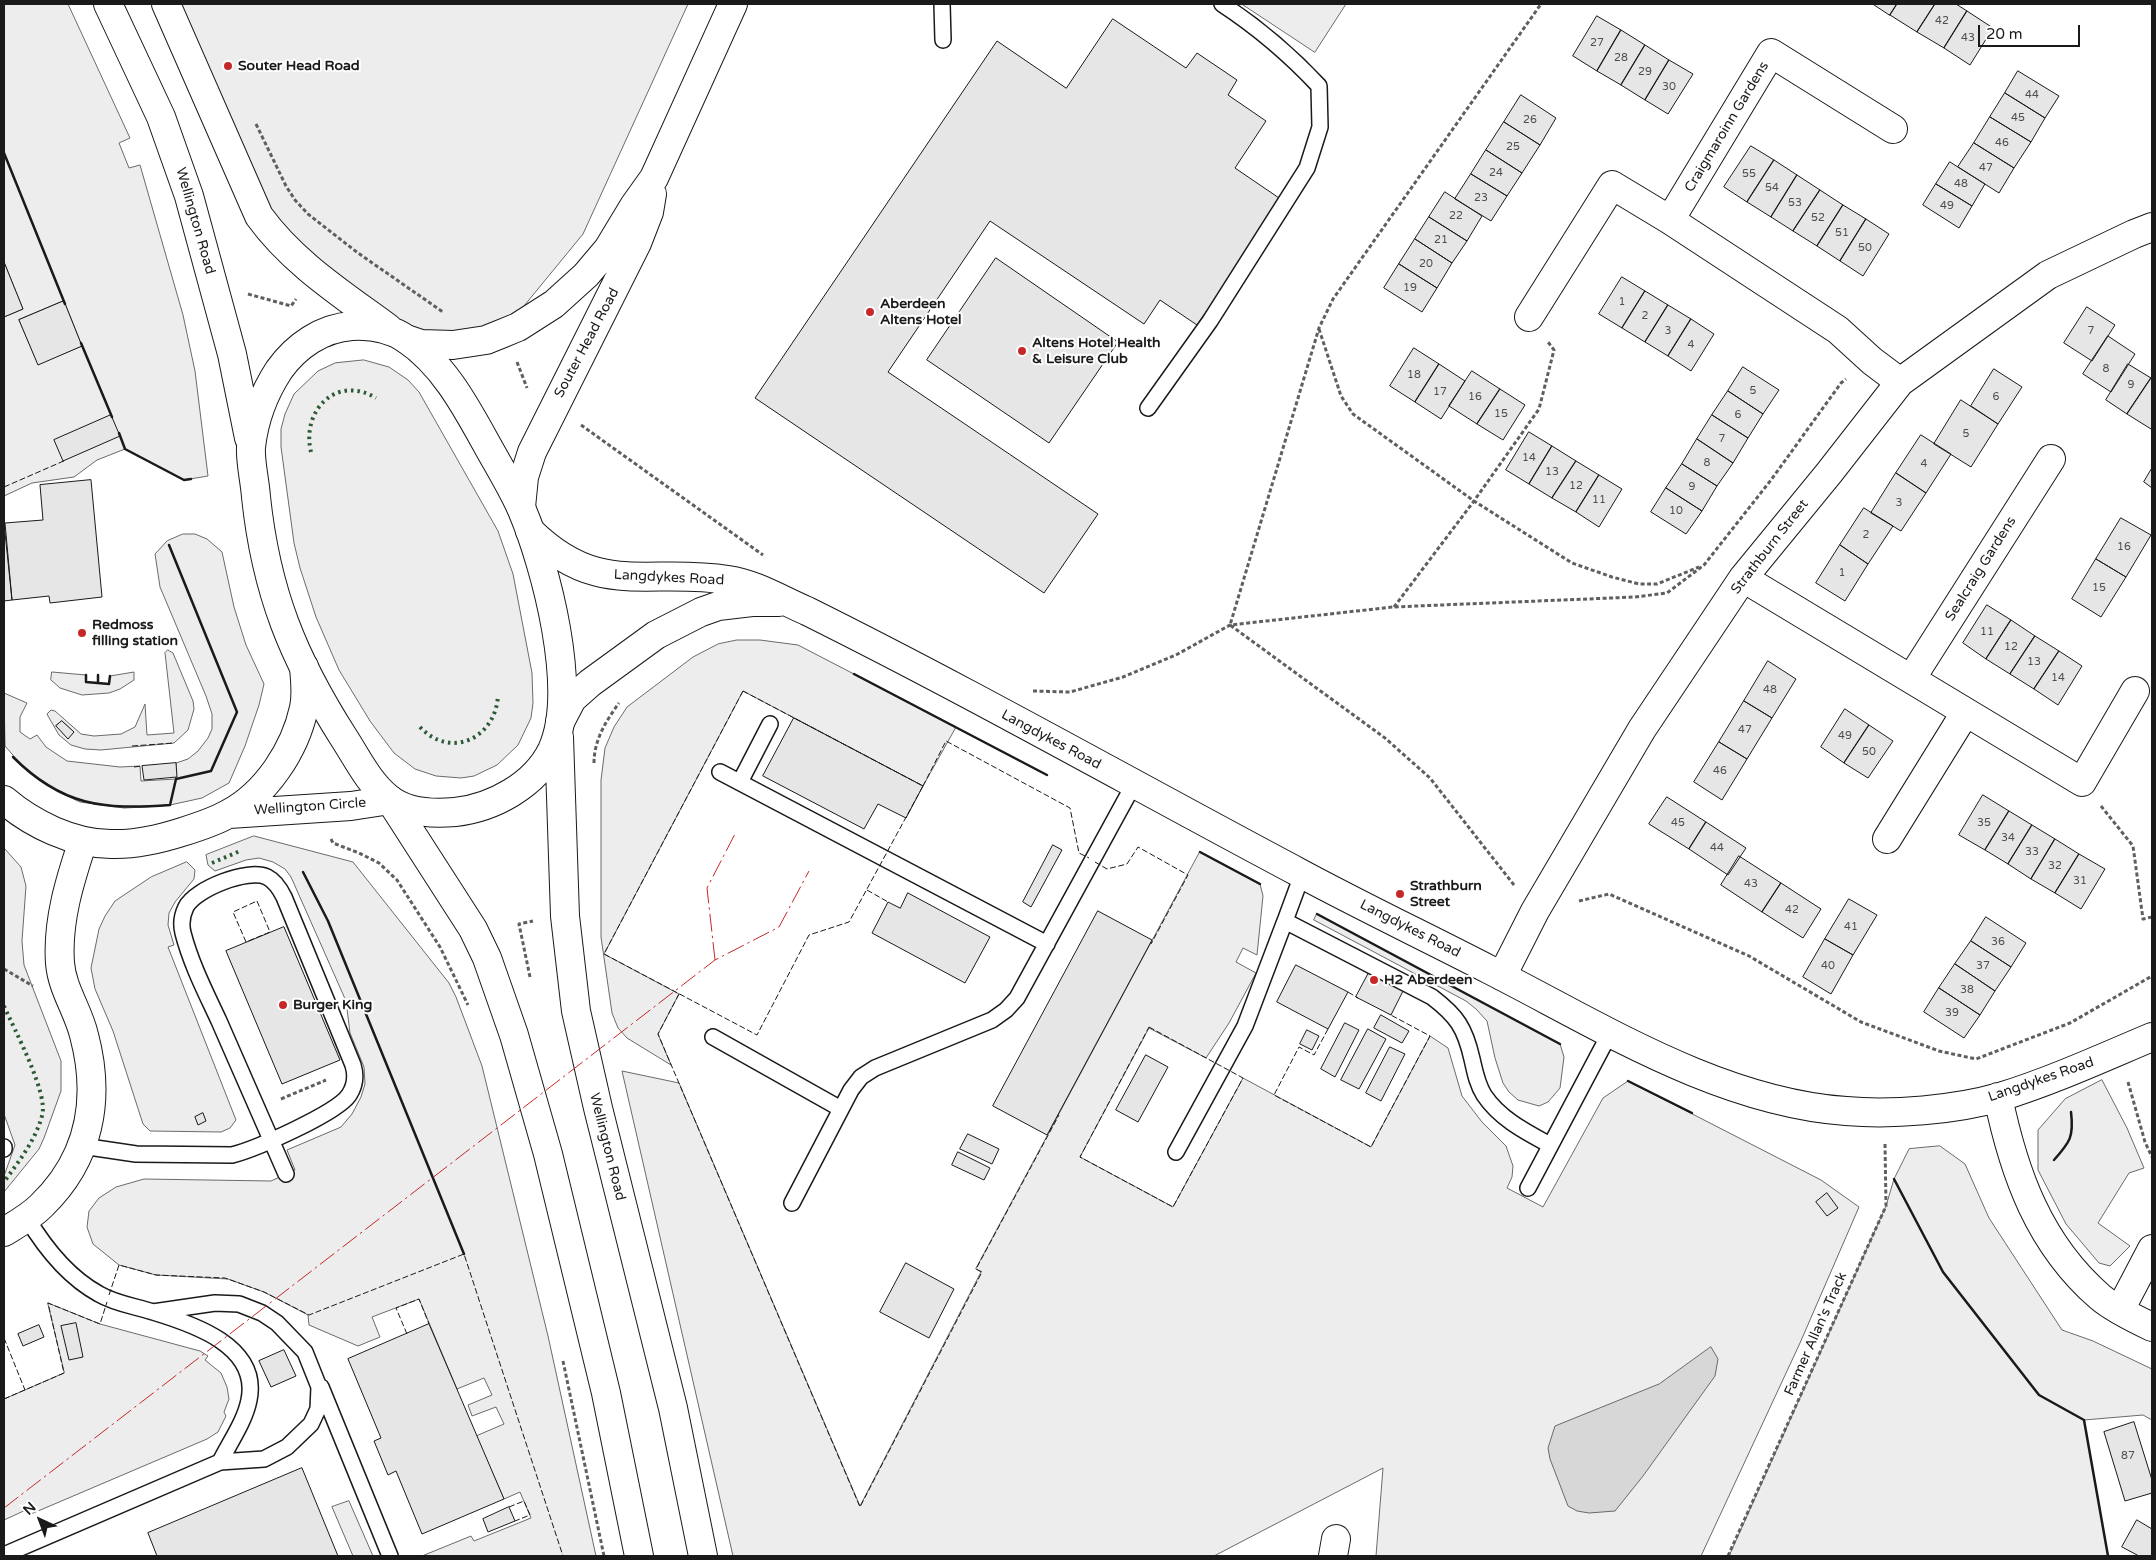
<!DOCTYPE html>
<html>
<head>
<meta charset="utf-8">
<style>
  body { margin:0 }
  #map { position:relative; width:2156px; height:1560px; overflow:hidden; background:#fff; font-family:"Varela Round",sans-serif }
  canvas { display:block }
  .frame { position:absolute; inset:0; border:5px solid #1a1a1a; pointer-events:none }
  .north { position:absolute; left:15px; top:1495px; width:50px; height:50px; -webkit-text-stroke:4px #fff; paint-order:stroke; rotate:317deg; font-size:14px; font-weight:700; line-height:20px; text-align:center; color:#1a1a1a }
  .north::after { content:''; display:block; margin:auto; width:18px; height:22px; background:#1a1a1a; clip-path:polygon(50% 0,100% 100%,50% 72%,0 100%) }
  .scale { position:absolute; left:1978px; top:25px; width:102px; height:22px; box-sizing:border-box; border:2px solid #1a1a1a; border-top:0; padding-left:6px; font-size:15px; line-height:18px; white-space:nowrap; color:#1a1a1a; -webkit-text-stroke:4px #fff; paint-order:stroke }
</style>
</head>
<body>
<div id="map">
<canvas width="2156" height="1560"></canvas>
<div class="frame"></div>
<div class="north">N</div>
<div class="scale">20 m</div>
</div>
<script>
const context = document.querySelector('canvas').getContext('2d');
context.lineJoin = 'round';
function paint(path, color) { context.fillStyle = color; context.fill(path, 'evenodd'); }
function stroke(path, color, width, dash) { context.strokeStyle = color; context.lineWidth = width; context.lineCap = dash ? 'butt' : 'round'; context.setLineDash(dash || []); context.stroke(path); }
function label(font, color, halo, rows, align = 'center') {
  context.font = font + ' "Varela Round",sans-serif'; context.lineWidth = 4; context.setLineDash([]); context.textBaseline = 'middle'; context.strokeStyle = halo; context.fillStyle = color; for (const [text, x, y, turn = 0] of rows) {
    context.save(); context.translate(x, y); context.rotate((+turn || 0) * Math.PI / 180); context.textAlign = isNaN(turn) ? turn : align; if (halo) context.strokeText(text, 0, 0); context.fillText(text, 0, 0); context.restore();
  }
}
const built = new Path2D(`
  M4,4H68L130,138L119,143L129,168L140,165L183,315L195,371L208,476L184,480L125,449L97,460L74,477L32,483L4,496V317L23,309L4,262ZM64,301L82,346L38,364L19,320Z
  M166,4H688L583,234L501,334L437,345L287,250Z
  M1242,4H1346L1315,52Z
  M364,360L389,367L408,380L419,392L498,531L513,574L532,673L533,703L531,718L518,745L497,765L474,776L461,778L436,776L415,769L394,753L370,721L339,670L316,617L300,568L294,543L281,447V429L285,414L294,394L318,371L335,363Z
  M183,534H195L207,539L222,552L234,607L246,645L264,684L259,705L245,746L229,783L202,798L170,805L145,807L124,808L80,802L61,793L26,770L5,746L4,693L27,703L20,717V732L30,739L37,735L46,747L67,761L120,767L140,766L141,781L176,779V763L188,759L198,751L208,738L212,729V714L206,696L160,587L155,554L167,541Z
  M737,640H760L798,645L956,727L923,786L743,691L604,954L679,994L658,1034L671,1065L627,1038L618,1028L612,1013L601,937V780L605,748L614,727L627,707L693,657L718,644Z
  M168,650L173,653L193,701L194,709L188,730L174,743L101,750L85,749L71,745L59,735L48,716L47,714L51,710L55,711L81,734L94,736L121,734L135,727L145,704L147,735L174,733L165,653ZM62,721L74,732L68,738L56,726Z
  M52,672L86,675V682L109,684L110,676L134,672V680L120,689L109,693L82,695L60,688L51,680Z
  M254,836L353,862L449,983L456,997L482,1066L548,1336L596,1556H422L471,1536L474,1541L531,1518L520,1492L504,1499L476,1436L504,1424L496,1407L472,1416L468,1405L492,1395L484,1378L457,1389L419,1299L372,1317L380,1337L358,1346L309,1325L308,1315L264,1292L228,1279L156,1275L119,1265L93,1244L87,1227L89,1211L99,1198L116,1187L144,1179L271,1181L295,1170L287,1150L341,1127L352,1114L361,1097L365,1084L364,1067L350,1033L346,1001L291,877L285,869L273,862L259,858L246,860L215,871L208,865L206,855Z
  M4,848L21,867L26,886L22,941L24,965L61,1061V1091L44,1138L39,1149L4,1192V1176L15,1145L4,1114Z
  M1200,852L1260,884L1263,896L1257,955L1243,948L1236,962L1256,973L1229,1023L1206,1058L1149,1028L1080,1157L1173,1207L1243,1078L1371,1147L1430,1036L1448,1048L1462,1096L1482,1122L1506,1146L1513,1166L1512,1177L1507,1188L1543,1207L1603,1098L1628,1081L1821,1180L1859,1207L1800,1343L1701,1556H1376L1383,1468L1214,1556H733L622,1071L679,1083L860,1506L981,1272L976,1269Z
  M187,862L195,870L194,879L175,902L169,913L168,925L174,945L168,947L236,1120L230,1128L221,1132L150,1131L143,1124L113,1031L95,989L91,968L99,929L105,916L115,901L151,877Z
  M1317,914L1560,1044L1564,1057L1560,1088L1548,1102L1539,1106L1518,1100L1509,1092L1503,1083L1495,1058L1487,1021L1476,1009L1466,1001L1314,920Z
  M2102,1080L2127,1128L2144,1168L2129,1173L2098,1223L2130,1246L2110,1266L2099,1263L2066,1224L2038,1170V1130L2065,1099Z
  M1940,1146L1965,1164L1989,1218L2062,1330L2093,1341L2152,1369V1420L2143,1415L2084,1420L2108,1556H1729L1886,1206L1894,1179L1909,1149Z
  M48,1303L100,1324L200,1351L208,1356L205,1360L221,1373L227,1387L229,1399L224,1412L226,1416L218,1432L207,1439L31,1514L28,1509L4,1520V1399L64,1373Z
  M349,1501L373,1556H353L332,1507Z`);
const water = new Path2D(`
  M1711,1347L1718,1359L1715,1376L1643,1476L1615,1511L1589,1513L1577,1511L1568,1506L1550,1459L1548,1448L1555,1426L1659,1384Z`);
const building = new Path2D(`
  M1873,4H1897L1890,15Z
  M1897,4H1935L1917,32L1890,15Z
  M1935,4H1956L1967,11L1944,48L1917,32Z
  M1967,11L1993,28L1970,65L1944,48Z
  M1597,16L1621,30L1597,71L1573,56Z
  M1113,19L1186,68L1197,53L1237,80L1228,95L1266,121L1235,168L1282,200L1197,325L1160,300L1144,324L990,221L888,372L1098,514L1044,593L755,398L997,41L1066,88Z
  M1621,30L1645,45L1621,85L1597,71Z
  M1645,45L1669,60L1645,100L1621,85Z
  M1669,60L1693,74L1668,114L1645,100Z
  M2018,71L2059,96L2045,118L2005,93Z
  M2005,93L2045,118L2031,142L1990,117Z
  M1521,95L1556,118L1540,145L1504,122Z
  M1990,117L2031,142L2014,168L1974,143Z
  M1504,122L1540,145L1522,173L1486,150Z
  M1974,143L2014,168L1999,193L1958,167Z
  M1751,146L1774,160L1747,202L1724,187Z
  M1486,150L1522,173L1507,196L1471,174Z
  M1774,160L1797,175L1771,217L1747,202Z
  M1950,162L1985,184L1972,206L1936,184Z
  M1471,174L1507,196L1491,221L1455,199Z
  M1797,175L1820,190L1793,231L1771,217Z
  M1936,184L1972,206L1959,228L1923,205Z
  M1820,190L1843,205L1817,246L1793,231Z
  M1445,192L1482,216L1467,241L1429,217Z
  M1843,205L1866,219L1840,261L1817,246Z
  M1429,217L1467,241L1452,263L1415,239Z
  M1866,219L1889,234L1863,276L1840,261Z
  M1415,239L1452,263L1437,288L1399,264Z
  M996,258L1118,342L1049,443L927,360Z
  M4,262L23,309L4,317Z
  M1399,264L1437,288L1422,312L1384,288Z
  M1622,277L1645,291L1622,328L1599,314Z
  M1645,291L1668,305L1645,342L1622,328Z
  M64,301L82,346L38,365L19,320Z
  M1668,305L1691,319L1668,356L1645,342Z
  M2087,307L2115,325L2092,361L2064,343Z
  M1691,319L1714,334L1691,371L1668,356Z
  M2108,336L2135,354L2111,392L2083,374Z
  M1414,348L1439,364L1415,402L1390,386Z
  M1439,364L1465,381L1441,419L1415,402Z
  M2128,364L2151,378L2127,414L2106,400Z
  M1743,367L1779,390L1763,414L1728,391Z
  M1994,369L2022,387L1998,424L1971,406Z
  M1472,371L1500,389L1477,424L1449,406Z
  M2151,378L2152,379V427L2151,429L2127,414Z
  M1500,389L1525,405L1503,440L1477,424Z
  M1728,391L1763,414L1748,438L1712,415Z
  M1961,400L1998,424L1971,467L1934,444Z
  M111,415L120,436L63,461L54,440Z
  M1712,415L1748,438L1733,463L1697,439Z
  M1529,432L1552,446L1529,484L1506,470Z
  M1921,435L1951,454L1926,493L1896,473Z
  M1697,439L1733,463L1717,486L1682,464Z
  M1552,446L1576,461L1552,498L1529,484Z
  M1576,461L1599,475L1576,512L1552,498Z
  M1682,464L1717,486L1702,511L1666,488Z
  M2152,468V488L2144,482Z
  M1896,473L1926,493L1901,531L1871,513Z
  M1599,475L1622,489L1599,527L1576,512Z
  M91,480L102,597L50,603L49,596L12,600L5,523L43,520L40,485Z
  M1666,488L1702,511L1686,534L1651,512Z
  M1864,508L1893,526L1868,564L1840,545Z
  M2121,518L2151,535L2126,577L2096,559Z
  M4,523L12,600L4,601Z
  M1840,545L1868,564L1845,601L1816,583Z
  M2096,559L2126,577L2101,617L2072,599Z
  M1987,605L2011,620L1986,659L1963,643Z
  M2011,620L2035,636L2010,674L1986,659Z
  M2035,636L2059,651L2034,689L2010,674Z
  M2059,651L2082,666L2058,705L2034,689Z
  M1768,661L1796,679L1772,718L1744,701Z
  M1744,701L1772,718L1747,759L1719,742Z
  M1845,709L1869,725L1844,763L1821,747Z
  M794,718L923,786L906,818L878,804L864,829L763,776Z
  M62,721L74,732L68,739L56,726Z
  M1869,725L1893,741L1868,778L1844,763Z
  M1719,742L1747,759L1722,800L1694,782Z
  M176,763L177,777L144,780L142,766Z
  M1983,795L2009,811L1985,850L1959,835Z
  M1667,797L1706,822L1689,849L1649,824Z
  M2009,811L2032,825L2008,864L1985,850Z
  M1706,822L1746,848L1728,875L1689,849Z
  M2032,825L2055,839L2031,879L2008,864Z
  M2055,839L2079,854L2055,893L2031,879Z
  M1053,845L1062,850L1031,907L1023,902Z
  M2079,854L2105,869L2081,909L2055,893Z
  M1739,856L1781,883L1762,912L1721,885Z
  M1781,883L1821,909L1803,938L1762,912Z
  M908,893L990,937L965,983L872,933L888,902L900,908Z
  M1849,899L1877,915L1853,955L1825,939Z
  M1098,911L1152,940L1047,1135L993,1106Z
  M1986,917L2026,943L2011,967L1971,941Z
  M284,927L340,1060L282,1084L226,951Z
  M1825,939L1853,955L1831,994L1803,977Z
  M1971,941L2011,967L1995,991L1955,964Z
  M1374,963L1408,981L1391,1015L1356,997Z
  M1955,964L1995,991L1980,1015L1939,988Z
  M1296,965L1348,992L1328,1029L1277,1002Z
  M1939,988L1980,1015L1964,1038L1924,1012Z
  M1381,1015L1409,1031L1402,1043L1374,1028Z
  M1345,1023L1359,1030L1335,1077L1321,1069Z
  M1368,1029L1386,1039L1359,1089L1341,1080Z
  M1307,1030L1319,1036L1312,1050L1300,1044Z
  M1390,1047L1405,1054L1381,1101L1366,1093Z
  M1146,1055L1168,1067L1138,1122L1116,1110Z
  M203,1113L206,1121L198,1125L195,1117Z
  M968,1134L999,1149L992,1164L960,1149Z
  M958,1152L990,1168L984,1180L952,1165Z
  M1827,1193L1838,1208L1827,1216L1816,1202Z
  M906,1263L954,1289L929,1338L880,1312Z
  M76,1323L83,1357L69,1360L61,1326Z
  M429,1324L504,1499L422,1534L396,1471L388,1475L374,1441L381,1438L348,1359Z
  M39,1325L44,1337L23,1346L18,1334Z
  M284,1350L296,1376L271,1387L259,1361Z
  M2134,1422L2152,1480V1493L2125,1501L2104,1432Z
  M302,1468L338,1556H157L148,1533Z
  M509,1507L515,1521L488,1532L483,1519Z
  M2137,1520L2152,1529V1556H2139L2122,1547Z`);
const path = new Path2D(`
  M256,124L286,186L295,200L308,214L358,253L443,312
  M248,294L291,306L296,299
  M1319,329L1341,396L1353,414L1474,501L1572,563L1612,577L1639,584H1657L1699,567
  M517,362L527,388
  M581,425L763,555
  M1394,607L1474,501L1539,409L1554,350L1548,342
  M1033,691L1070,692L1123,677L1176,655L1230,625L1393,607L1635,597L1667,593L1704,565L1771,480L1841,383L1846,379
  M594,763C594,740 606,721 619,703
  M2101,806L2133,846L2143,919L2152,917
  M331,839L333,843L359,853L379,863L397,880L440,947L468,1005
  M1514,885L1430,778L1385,738L1230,625L1319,328L1333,299L1541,4
  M1579,901L1609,894L1749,956L1861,1022L1939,1051L1976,1059L2070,1023L2152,976
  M4,969L33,986
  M530,977L519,924L533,921
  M2128,1082L2145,1142L2152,1157
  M281,1099L326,1080
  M563,1361L604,1556
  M1728,1556L1886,1206L1885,1143`);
const lane = new Path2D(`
  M942,4L943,40
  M1148,408L1210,321L1307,168L1320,127L1319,86C1290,55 1257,27 1222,4
  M720,772L1047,944
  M740,782L770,724
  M1302,875L1285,921L1432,997C1457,1016 1465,1028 1472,1059C1475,1072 1477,1084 1484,1095C1500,1119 1526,1132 1550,1145
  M713,1037L841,1109
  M82,1146L136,1154L232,1155C256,1149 337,1113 349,1095C355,1086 356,1075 353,1065L284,897C280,889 275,881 267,877C248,868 195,889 186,907C182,915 181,925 183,933C191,964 206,993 219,1021C241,1072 264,1123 286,1174
  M4,1147V1149
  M1176,1152L1245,1026L1285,921
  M1528,1188L1610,1033
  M792,1203L851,1090L861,1077L875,1068L992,1020L1006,1010L1017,998L1134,784
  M27,1218C45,1248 68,1277 99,1294C116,1304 135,1306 153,1312C193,1324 260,1346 249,1400C245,1421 230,1442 220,1462
  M321,1387L390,1556
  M4,1555L220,1462L264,1459L287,1447L311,1424L318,1409L319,1387L305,1352L277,1323L262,1313L239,1304L215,1303L153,1312`);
const street = new Path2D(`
  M1670,220L1771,53L1893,129
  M1529,317L1612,185L1670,220L1838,330L1872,361L1900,382
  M1743,578L2082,782L2135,691
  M1911,679L2051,459
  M4,800C32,824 73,844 111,844C135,845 160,839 182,832C198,827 214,822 228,814C266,794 295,750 304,708C307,694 305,680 304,667
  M229,814L351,806L390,800
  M1887,839L1965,713
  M1502,976L1535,911L1642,729L1743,578L1829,473L1900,382L2048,275L2134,234L2152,227
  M4,1232C17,1224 30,1217 41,1206C90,1159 101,1099 84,1035C78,1010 62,989 60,963C57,921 70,880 83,841
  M2120,1310L2152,1249
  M1333,1556L1336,1539`);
const secondary = new Path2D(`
  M406,339L421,344L453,345L486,340L501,334L518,327L554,304L586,275L608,249L634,206L654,178L733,4
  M521,507L524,477L532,452L637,243L649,212L652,194
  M530,531C599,599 647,567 728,580C756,584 781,600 807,611C972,693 1134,785 1298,872C1361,906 1426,937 1490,970C1600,1026 1719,1102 1846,1111C1892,1115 1955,1110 2000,1097C2052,1081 2102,1058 2152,1037
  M560,722L572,699L590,683L656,635L701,612L718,606L752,602H779
  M1998,1097C2014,1174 2039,1244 2100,1297C2114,1309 2135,1319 2152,1327`);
const primary = new Path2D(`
  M108,4L161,117L189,196L232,354L249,438
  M166,4L259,216C293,263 342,294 388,328
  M352,326C371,325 390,328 406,339C443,364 465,405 486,443C498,465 512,487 522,510C546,567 579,691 552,750C535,785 493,808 455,812C433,814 406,813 388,798C369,783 357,758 344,738C293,658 266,592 256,497C255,481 250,462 251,447C254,420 264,393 279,370C296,346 322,328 352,326Z
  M559,737L565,916L576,1011L598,1108L673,1408L703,1556
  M390,800L473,929L487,958L514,1035L548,1154L606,1393L639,1556`);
const hedge = new Path2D(`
  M311,452C301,411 336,374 376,398
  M420,727C451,760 496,738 498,695
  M212,863L240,851
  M4,1006C14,1029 49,1094 42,1116C35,1141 19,1161 4,1182`);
const fence = new Path2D(`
  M4,487L66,460
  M743,691L923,786L849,922L809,935L757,1035L604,954Z
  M132,746L174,743
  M134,767L142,766
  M923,786L946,741L1070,808L1079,853L1089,858
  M1095,862L1107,869L1127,864L1138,847L1188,875L1151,944
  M867,890L888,902
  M257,901L270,932L246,942L233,912Z
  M1348,992L1358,998
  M679,994L658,1034L860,1507L982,1272L976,1269L1059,1115
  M1149,1027L1243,1078L1173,1207L1080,1157Z
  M1328,1029L1314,1055L1299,1047L1274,1095L1371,1147L1430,1036L1389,1014
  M109,1295L119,1265L156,1275L225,1278L264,1292L309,1315L464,1254L563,1556
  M407,1334L396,1308L419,1299L429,1324
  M4,1338L25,1390
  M4,1399L64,1373L48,1303L100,1324L107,1302
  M509,1507L524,1501L530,1515L515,1521`);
const wall = new Path2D(`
  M4,153L65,304
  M81,343L112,417
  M119,433L125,449L184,480L191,479
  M854,674L1047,775
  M86,675V682L109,684L110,676
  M98,675V683
  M13,757C62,806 103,810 170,805L176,779L211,771L237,712L169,545
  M1200,852L1260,884
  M303,872L328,921L464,1254
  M1317,914L1560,1044
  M1628,1081L1692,1113
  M2054,1160C2070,1142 2074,1137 2071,1112
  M1894,1179L1943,1272L2039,1395L2084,1420L2108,1556`);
const power = new Path2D(`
  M715,960L707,888L736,832
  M4,1508L715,960L779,927L809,871`);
const markers = [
  [228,66,5,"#c62828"],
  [870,312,5,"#c62828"],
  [1022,351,5,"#c62828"],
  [82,633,5,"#c62828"],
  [1400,894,5,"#c62828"],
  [1374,980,5,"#c62828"],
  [283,1005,5,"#c62828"]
];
const numberNames = [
  ["42",1942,21],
  ["43",1968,38],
  ["27",1597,43],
  ["28",1621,58],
  ["29",1645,72],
  ["30",1669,87],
  ["44",2032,95],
  ["45",2018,118],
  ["26",1530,120],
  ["46",2002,143],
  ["25",1513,147],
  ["47",1986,168],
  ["24",1496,173],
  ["55",1749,174],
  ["48",1961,184],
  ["54",1772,188],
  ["23",1481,198],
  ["53",1795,203],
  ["49",1947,206],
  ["22",1456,216],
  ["52",1818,218],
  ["51",1842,233],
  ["21",1441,240],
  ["50",1865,248],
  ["20",1426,264],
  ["19",1410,288],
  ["1",1622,302],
  ["2",1645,316],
  ["3",1668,331],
  ["7",2091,331],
  ["4",1691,345],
  ["8",2106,369],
  ["18",1414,375],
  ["9",2131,385],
  ["5",1753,391],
  ["17",1440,392],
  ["16",1475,397],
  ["6",1996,397],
  ["15",1501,414],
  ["6",1738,415],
  ["5",1966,434],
  ["7",1722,439],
  ["14",1529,458],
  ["8",1707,463],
  ["4",1924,464],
  ["13",1552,472],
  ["12",1576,486],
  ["9",1692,487],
  ["11",1599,500],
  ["3",1899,503],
  ["10",1676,511],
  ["2",1866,535],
  ["16",2124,547],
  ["1",1842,573],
  ["15",2099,588],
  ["11",1987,632],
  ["12",2011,647],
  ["13",2034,662],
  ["14",2058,678],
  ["48",1770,690],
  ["47",1745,730],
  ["49",1845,736],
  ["50",1869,752],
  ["46",1720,771],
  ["45",1678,823],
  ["35",1984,823],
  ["34",2008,838],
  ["44",1717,848],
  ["33",2032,852],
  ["32",2055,866],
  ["31",2080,881],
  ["43",1751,884],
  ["42",1792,910],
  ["41",1851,927],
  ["36",1998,942],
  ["40",1828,966],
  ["37",1983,966],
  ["38",1967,990],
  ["39",1952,1013],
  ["87",2128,1456]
];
const poiNames = [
  ["Souter Head Road",238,66],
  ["Aberdeen",880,304],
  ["Altens Hotel",880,320],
  ["Altens Hotel Health",1032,343],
  ["& Leisure Club",1032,359],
  ["Redmoss",92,625],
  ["filling station",92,641],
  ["Strathburn",1410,886],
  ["Street",1410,902],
  ["H2 Aberdeen",1384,980],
  ["Burger King",293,1005]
];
const streetNames = [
  ["Craigmaroinn Gardens",1727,127,-59],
  ["Wellington Road",195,221,74],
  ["Souter Head Road",587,343,-62],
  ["Strathburn Street",1770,547,-52],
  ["Sealcraig Gardens",1981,569,-58],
  ["Langdykes Road",669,578,3],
  ["Langdykes Road",1051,740,28],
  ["Wellington Circle",310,807,-4],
  ["Langdykes Road",1410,929,27],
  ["Langdykes Road",2041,1080,-19],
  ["Wellington Road",607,1147,76],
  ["Farmer Allan's Track",1816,1334,-66]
];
paint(built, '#ededed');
stroke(built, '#6a6a6a', 1);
paint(water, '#d7d7d7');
stroke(water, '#6a6a6a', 1);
paint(building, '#e6e6e6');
stroke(building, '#1a1a1a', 1);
stroke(lane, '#1a1a1a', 18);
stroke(street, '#1a1a1a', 30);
stroke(secondary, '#1a1a1a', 30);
stroke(primary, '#1a1a1a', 30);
stroke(path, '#5f5f5f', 3, [4, 2.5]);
stroke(lane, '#fff', 15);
stroke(street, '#fff', 28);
stroke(secondary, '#fff', 28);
stroke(primary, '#fff', 28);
stroke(hedge, '#2b5a34', 4, [2.5, 4]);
stroke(fence, '#1a1a1a', 1, [6, 2.5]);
stroke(wall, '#1a1a1a', 2.5);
stroke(power, '#c62828', 1, [18, 4, 2.5, 4]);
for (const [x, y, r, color] of markers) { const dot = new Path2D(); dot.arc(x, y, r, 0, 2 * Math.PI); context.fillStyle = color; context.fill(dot); stroke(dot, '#fff', 2); }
label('11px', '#4d4d4d', null, numberNames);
label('bold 14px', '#1a1a1a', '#fff', poiNames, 'left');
label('14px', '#1a1a1a', '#fff', streetNames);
</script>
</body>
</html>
